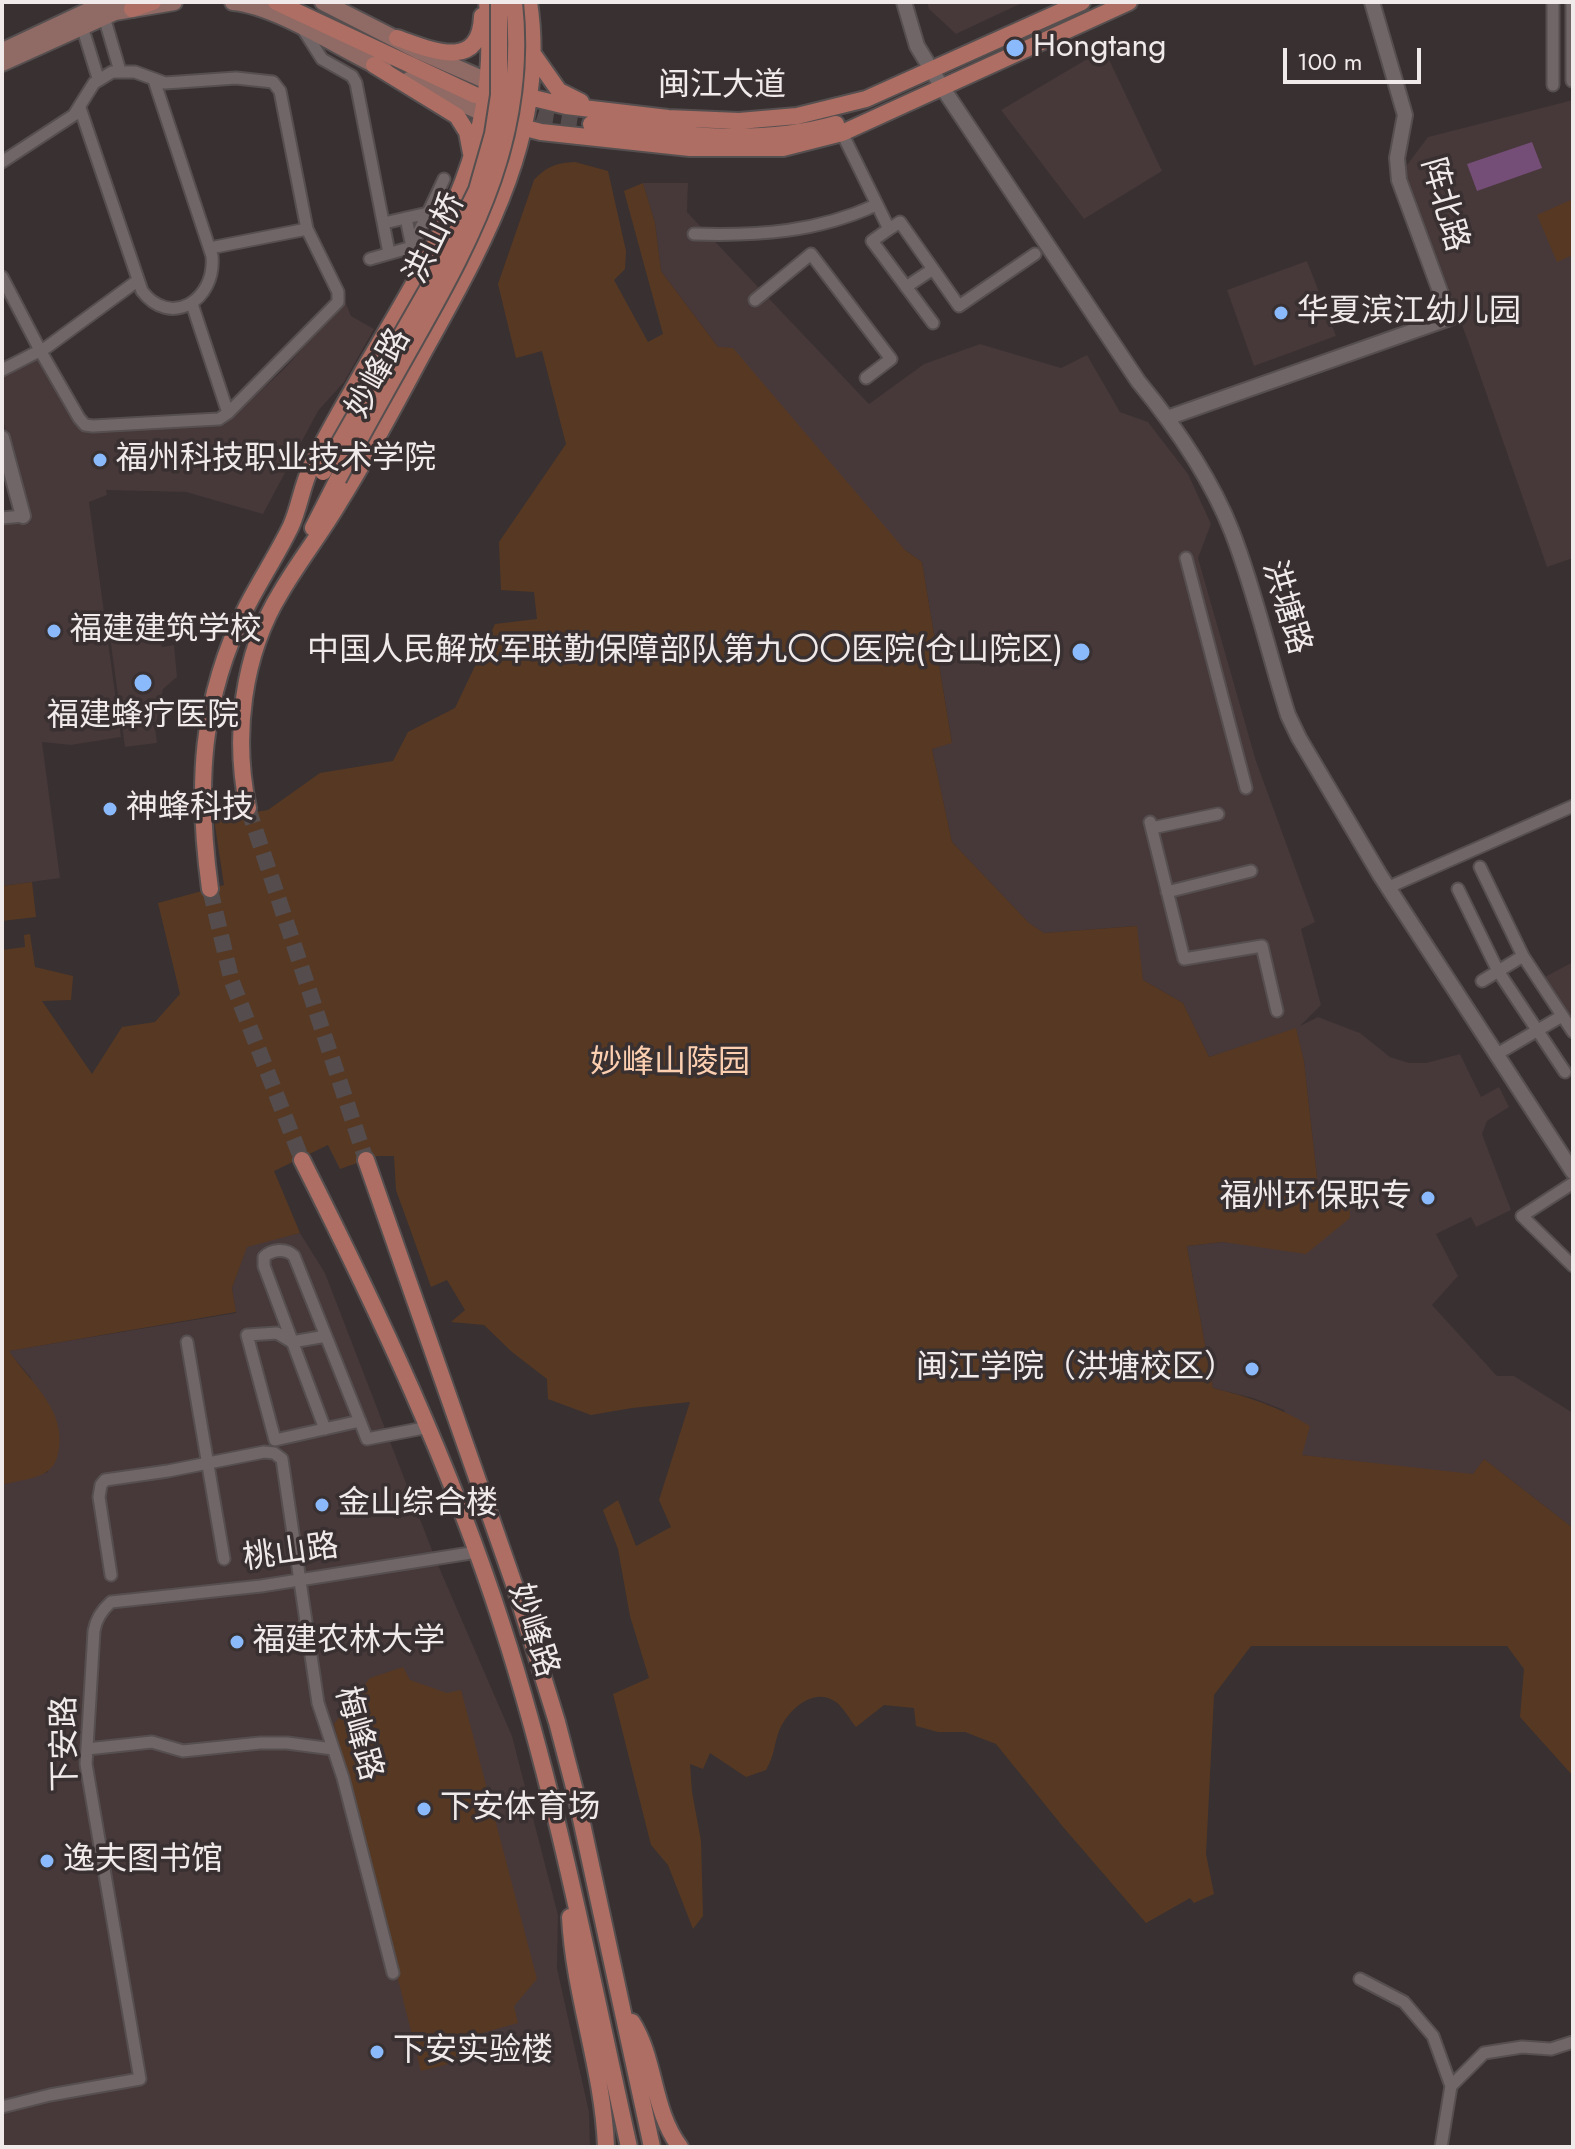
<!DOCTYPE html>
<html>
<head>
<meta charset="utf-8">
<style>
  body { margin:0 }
  #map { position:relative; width:1575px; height:2149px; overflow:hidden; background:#393031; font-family:Jost,sans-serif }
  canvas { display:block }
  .frame { position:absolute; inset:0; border:4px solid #f0eaeb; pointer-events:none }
  .scale { position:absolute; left:1283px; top:48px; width:138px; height:36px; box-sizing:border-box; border:4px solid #f0eaeb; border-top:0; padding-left:10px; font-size:24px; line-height:28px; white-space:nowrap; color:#f0eaeb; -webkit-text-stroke:6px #393031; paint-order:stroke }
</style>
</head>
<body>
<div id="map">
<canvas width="1575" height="2149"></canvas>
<div class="frame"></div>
<div class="scale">100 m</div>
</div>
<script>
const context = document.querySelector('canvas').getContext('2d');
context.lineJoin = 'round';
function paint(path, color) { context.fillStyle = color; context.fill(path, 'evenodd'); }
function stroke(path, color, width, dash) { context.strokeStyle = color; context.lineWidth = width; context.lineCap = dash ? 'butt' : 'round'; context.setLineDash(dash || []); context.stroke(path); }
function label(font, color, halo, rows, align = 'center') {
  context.font = font + ' Jost,"Noto Sans SC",sans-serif'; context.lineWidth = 7; context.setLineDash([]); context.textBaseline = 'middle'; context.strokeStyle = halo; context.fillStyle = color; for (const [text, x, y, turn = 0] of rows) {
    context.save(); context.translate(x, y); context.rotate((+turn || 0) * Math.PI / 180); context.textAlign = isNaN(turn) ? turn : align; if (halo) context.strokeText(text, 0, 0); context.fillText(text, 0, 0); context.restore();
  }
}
const built = new Path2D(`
  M927,2H1024L956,34L929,9Z
  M1104,49L1162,171L1084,219L1001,110Z
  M1573,100V558L1547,567L1469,344L1404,169L1428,137Z
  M643,183H688L687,212L869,404L924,364L980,344L1061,368L1087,355L1120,412L1148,422L1188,474L1211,524L1198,558L1256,761L1315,922L1301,929L1321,1005L1300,1026L1318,1017L1360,1033L1390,1057L1409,1063H1426L1460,1054L1481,1097L1499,1087L1509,1107L1487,1121L1482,1134L1511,1210L1476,1227L1471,1217L1436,1234L1458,1276L1432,1305L1497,1376H1514L1573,1413V1528L1484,1459L1473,1475L1301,1455L1284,1410L1253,1398L1213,1388L1187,1246L1223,1242L1253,1245L1318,1187L1304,1061L1296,1029L1209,1057L1183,1003L1143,980L1136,926L1044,933L1029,923L952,842L932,749L952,742L922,562L905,550L718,347L661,271L655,223Z
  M1307,261L1336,336L1254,366L1227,290Z
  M345,301L351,316L374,329L344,382L318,411L263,514L186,492L106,490L107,495L89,502L121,737L71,745L42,742L60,878L2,886V525L31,522L2,417V375L38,358L85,430L224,425L285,368Z
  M160,630L162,647L174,645L177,677L163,689L155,727L157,743L125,747L110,637Z
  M1573,962V1025L1543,978Z
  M300,1233L325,1273L435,1558L512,1736L558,1915L557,1968L589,2112L590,2147H2V1485L48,1472L31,1378L8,1351L236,1313L232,1288L247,1246Z`);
const green = new Path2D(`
  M575,162L608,171L626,251L625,269L614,280L648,342L663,334L624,191L643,183L655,223L661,271L718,347L733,348L905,550L922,562L952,743L932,749L952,842L1029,923L1044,933L1137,926L1143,980L1183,1003L1209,1057L1296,1028L1304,1061L1318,1186L1348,1180L1350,1218L1306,1254L1223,1242L1187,1246L1213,1388C1249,1397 1279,1407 1310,1426L1302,1455L1473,1474L1484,1459L1573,1528V1776L1520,1717L1524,1669L1507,1646H1251L1214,1695L1206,1854L1214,1894L1194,1903L1190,1898L1146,1923L1064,1828L996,1744L965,1732H938L916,1726L914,1708L884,1705L856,1727C850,1720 844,1708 836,1702C813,1685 785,1712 778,1734C773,1749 775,1754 766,1770L746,1777L710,1753L703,1769L690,1764L692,1792L701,1841L703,1916L693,1929L668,1865L651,1845L613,1694L649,1678L630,1616L618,1549L603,1510L618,1500L636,1546L671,1527L659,1500L690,1402L632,1408L591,1415L548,1399L547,1379L512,1352L484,1325L451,1322L465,1310L447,1280L431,1287L396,1190L394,1156H377L340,1169L328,1145L274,1171L300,1233L247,1247L232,1288L236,1312L9,1351C29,1381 65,1408 59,1448C58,1456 56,1464 49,1470C39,1479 15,1481 2,1485V950L25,947L24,935L30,934L35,967L73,976L71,1000L42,1001L92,1074L122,1027L155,1022L180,994L158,903L224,885L214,819L268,810L320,773L393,761L408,732L455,708L495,624L537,619L534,592L501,590L499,542L566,444L542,351L516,358L498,284L534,180C547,166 557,163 575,162Z
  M1573,199V255L1557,262L1537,215Z
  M32,882L36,917L2,921V886Z
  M403,1667L410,1680L447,1693L461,1690L537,1979L514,2006L518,2023L475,2035L480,2056L421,2071L334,1724L370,1678Z`);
const water = new Path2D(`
  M1532,142L1542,168L1477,191L1467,164Z`);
const primaryTunnel = new Path2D(`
  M515,107L546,117L591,124
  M248,808L366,1160
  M210,889L232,982L302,1160`);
const minor = new Path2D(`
  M1553,2V85
  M102,10L120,71
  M81,23L98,78
  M303,29L322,59L352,76L356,83L389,253
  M1572,81V2
  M80,108L142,291C170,328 216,301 212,256L154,80
  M842,133L889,229L900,222L959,306L1035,254
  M2,162L74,115L94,83L112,72H135L165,83L236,78L273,82L280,91L307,229L338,292V302L228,413L219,419L93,426L85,425L79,418L41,352L2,277
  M384,223L428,213L444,179
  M889,229L872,241L933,323
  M694,234C759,236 817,232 876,205
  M412,246L428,213
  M210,248L307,229
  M370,259L412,247L406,218
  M906,287L933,269
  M755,300L811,254L891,359L866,378
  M192,304L228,413
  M2,370L47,347L137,281
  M2,518L23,516
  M1186,558L1246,788
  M1150,822L1184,959L1262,946L1277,1011
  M1152,828L1218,814
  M1480,867L1523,956L1573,1032
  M1389,887L1573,806
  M1458,889L1498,971L1565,1072
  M1167,892L1251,871
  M1482,981L1523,956
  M1497,1054L1562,1016
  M1573,1183L1522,1216L1573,1266
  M326,1336L292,1342L277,1333L247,1335L275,1440L360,1421
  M187,1342L224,1559
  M325,1429L264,1266V1257C272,1249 286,1248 294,1256L367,1439L429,1427
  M111,1575L99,1497L101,1485L105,1480L168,1471L264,1452L274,1453L282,1459L318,1703L343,1778L393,1973
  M87,1749L152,1742L183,1751L260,1743H287L333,1749
  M1360,1979L1404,2002L1433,2036L1451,2086L1441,2147
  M1451,2086L1484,2053L1522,2047L1551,2049L1573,2042
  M2,2107L50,2095L140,2079L86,1764L94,1631C96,1618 102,1610 111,1602L261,1586L477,1552`);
const tertiary = new Path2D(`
  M904,2L917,46L942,87L1138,381C1175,426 1211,478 1232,532C1255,591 1269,655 1288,715L1299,738L1380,875L1573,1172
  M1167,418L1450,318L1399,180L1397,158L1405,115L1372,2
  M2,438L23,516`);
const secondary = new Path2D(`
  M233,2C278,6 340,49 384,69
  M323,2L421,52L487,81
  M3,51L107,2
  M2,63L115,12L174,2
  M409,80L483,113`);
const primary = new Path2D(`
  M276,2L475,95
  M132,9L153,2
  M397,38C429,49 480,73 482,16
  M533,54L559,91L581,102
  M374,65L457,116L467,132L471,153
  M521,95L566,106L668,118L739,121L797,116L866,99L1082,2
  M591,124C672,134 755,147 836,124
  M514,125L541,132L690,148H783L842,133L1129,2
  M313,528L338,479
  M248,808C233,737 242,655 281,592C299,561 322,532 340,501C370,453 396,403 423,353C483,245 549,132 529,2
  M210,889C196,787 200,699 247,606C261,579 278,553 291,526C299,508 302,487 310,469C325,436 345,404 362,373C431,254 504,147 487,2
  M302,1160C378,1311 450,1463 502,1625C557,1795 590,1972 629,2147
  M366,1160L515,1587L557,1722L575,1791L652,2147
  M570,1917C574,1995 603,2069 606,2147
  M632,2022C656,2060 652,2110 680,2147`);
const primaryBridge = new Path2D(`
  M323,472L429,287L477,190L493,134L499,95V2
  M338,479C363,432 389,386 415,340C477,231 528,132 514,2`);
const markers = [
  [1015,48,10,"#8abafc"],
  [1281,313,8,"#8abafc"],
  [100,460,8,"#8abafc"],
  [54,631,8,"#8abafc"],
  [1081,652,10,"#8abafc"],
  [143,683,10,"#8abafc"],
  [110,809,8,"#8abafc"],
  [1428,1198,8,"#8abafc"],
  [1252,1369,8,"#8abafc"],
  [322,1505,8,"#8abafc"],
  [237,1642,8,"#8abafc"],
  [424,1809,8,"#8abafc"],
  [47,1861,8,"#8abafc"],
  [377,2052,8,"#8abafc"]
];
const poiNames = [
  ["Hongtang",1033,48],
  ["华夏滨江幼儿园",1297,313],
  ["福州科技职业技术学院",116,460],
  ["福建建筑学校",70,631],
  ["中国人民解放军联勤保障部队第九〇〇医院(仓山院区)",1063,652,"right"],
  ["福建蜂疗医院",143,717,"center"],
  ["神蜂科技",126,809],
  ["福州环保职专",1412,1198,"right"],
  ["闽江学院（洪塘校区）",1236,1369,"right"],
  ["金山综合楼",338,1505],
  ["福建农林大学",253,1642],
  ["下安体育场",440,1809],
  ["逸夫图书馆",63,1861],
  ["下安实验楼",393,2052]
];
const streetNames = [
  ["闽江大道",722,87],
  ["阵北路",1443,205,74],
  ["洪山桥",436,239,-64],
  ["妙峰路",380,374,-61],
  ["洪塘路",1285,608,73],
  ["桃山路",291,1554,-8],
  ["妙峰路",532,1631,72],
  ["梅峰路",357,1734,74],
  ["下安路",67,1744,-91]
];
const parkNames = [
  ["妙峰山陵园",670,1064]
];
paint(built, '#47383a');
paint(green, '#573923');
paint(water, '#744e76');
stroke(primaryTunnel, '#544c4d', 16, [16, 8]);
stroke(minor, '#564f50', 15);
stroke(tertiary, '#564f50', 18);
stroke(secondary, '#564f50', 20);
stroke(primary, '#564f50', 20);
stroke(minor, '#716667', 11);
stroke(tertiary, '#716667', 14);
stroke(secondary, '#906a65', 16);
stroke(primary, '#ae6e63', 16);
stroke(primaryBridge, '#564f50', 20, []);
stroke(primaryBridge, '#ae6e63', 16);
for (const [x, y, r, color] of markers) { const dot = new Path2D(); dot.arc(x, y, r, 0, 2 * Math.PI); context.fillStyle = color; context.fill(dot); stroke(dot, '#393031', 3); }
label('32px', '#f0eaeb', '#393031', poiNames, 'left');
label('32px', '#f0eaeb', '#393031', streetNames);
label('32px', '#fccfb1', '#393031', parkNames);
</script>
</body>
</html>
